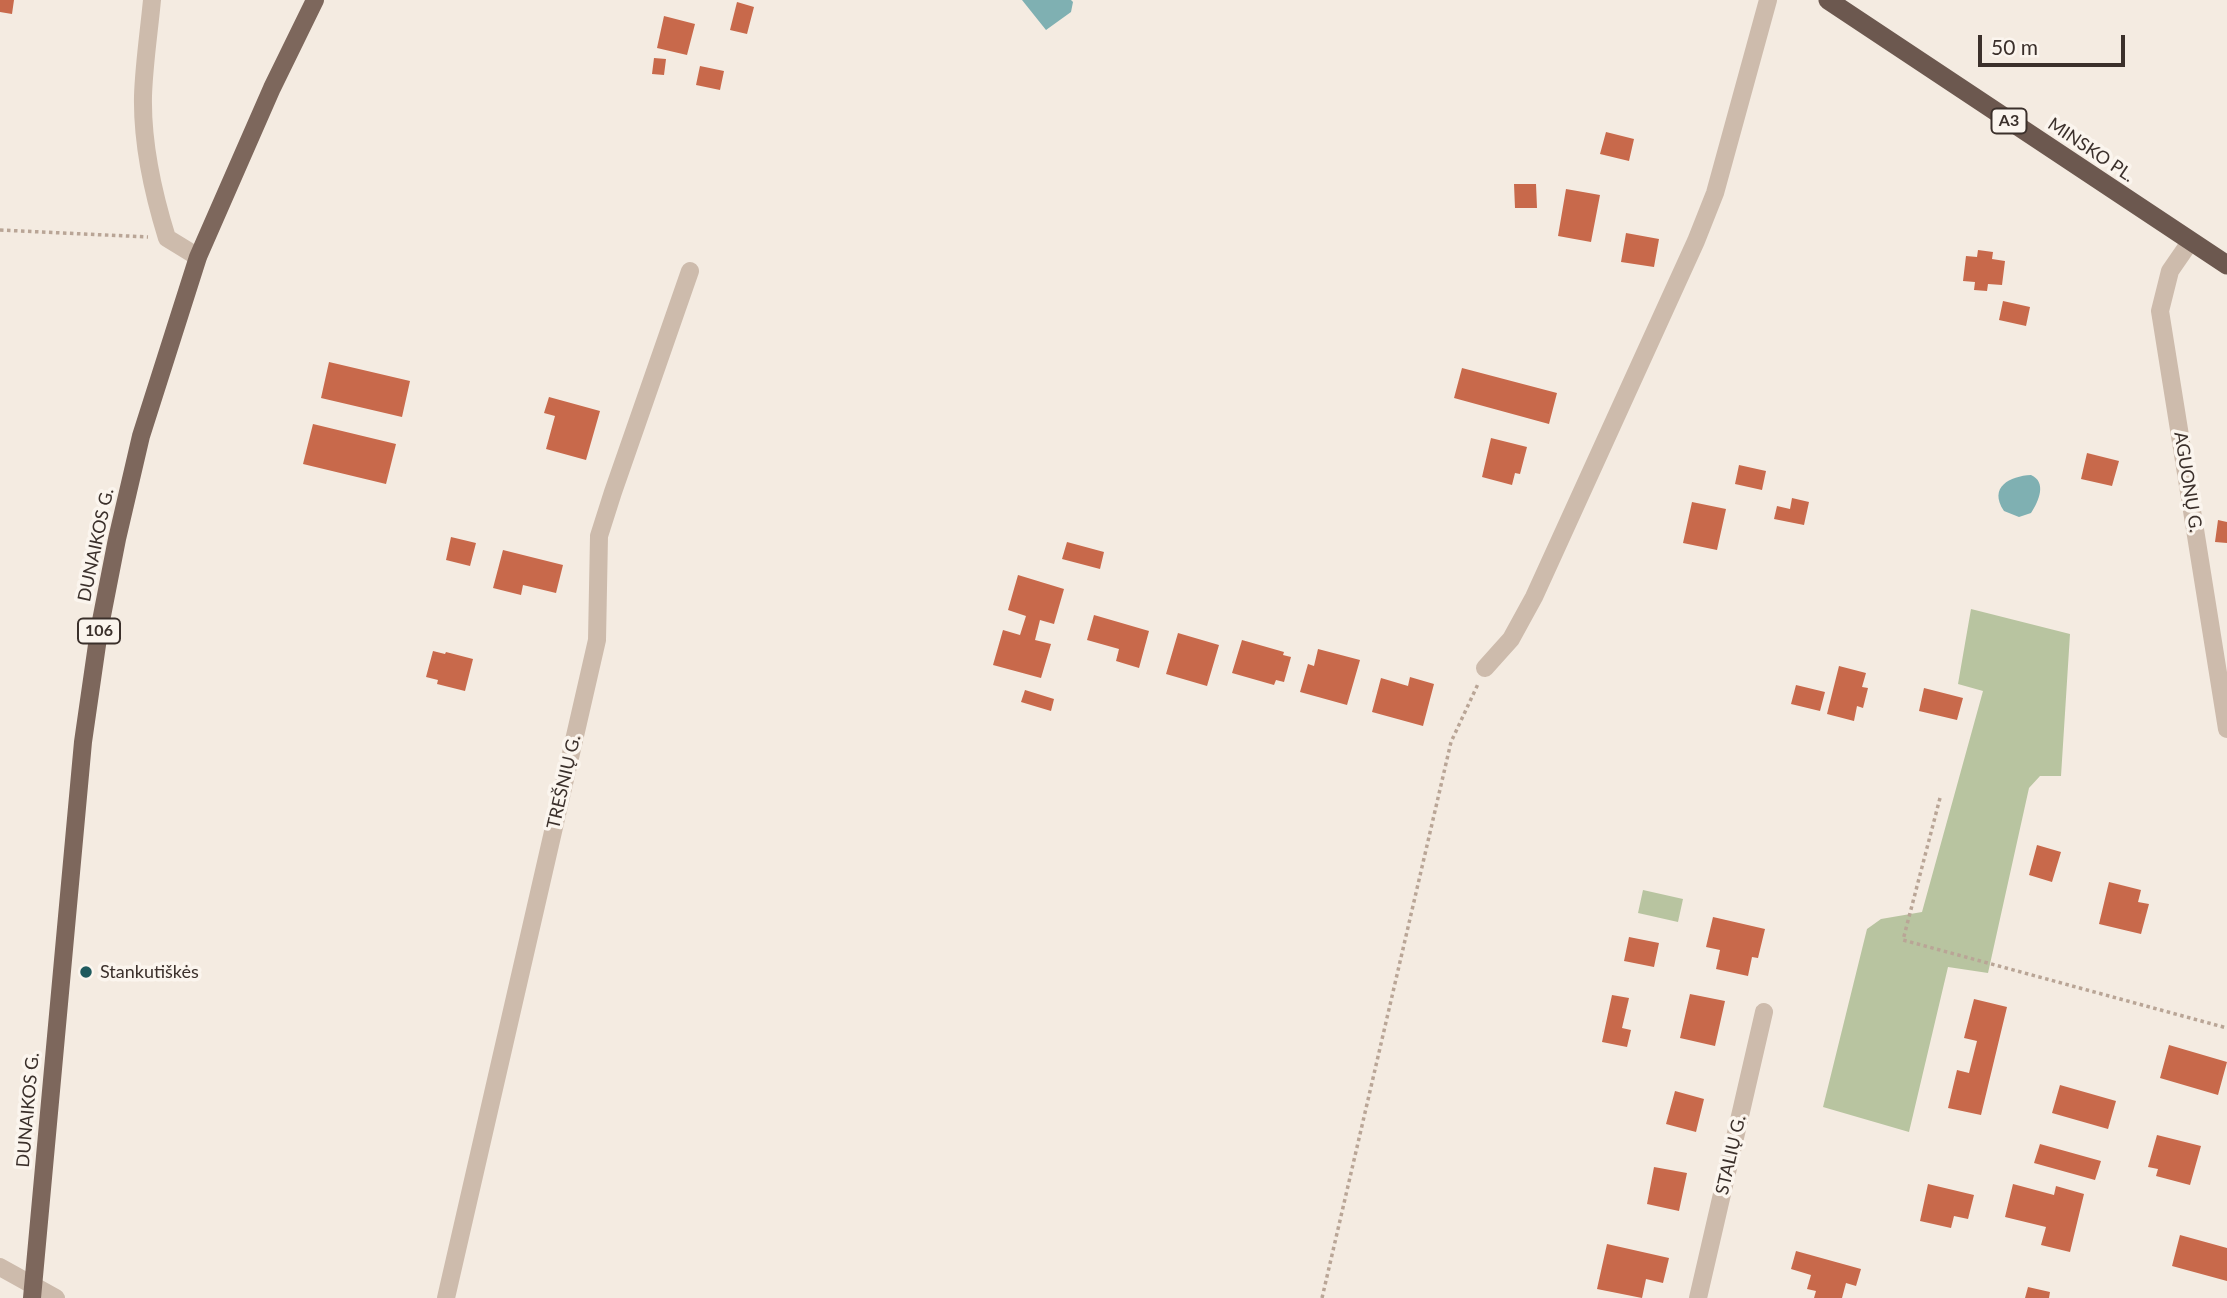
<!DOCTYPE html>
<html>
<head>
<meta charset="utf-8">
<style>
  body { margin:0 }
  #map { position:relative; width:2227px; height:1298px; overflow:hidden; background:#f4ebe1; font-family:Lato,sans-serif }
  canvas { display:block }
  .scale { position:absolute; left:1978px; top:35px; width:147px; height:32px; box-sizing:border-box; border:4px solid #3b302b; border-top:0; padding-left:9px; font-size:21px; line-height:24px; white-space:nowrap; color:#3b302b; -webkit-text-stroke:5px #fbf5ee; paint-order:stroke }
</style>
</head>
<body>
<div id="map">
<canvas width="2227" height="1298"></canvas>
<div class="scale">50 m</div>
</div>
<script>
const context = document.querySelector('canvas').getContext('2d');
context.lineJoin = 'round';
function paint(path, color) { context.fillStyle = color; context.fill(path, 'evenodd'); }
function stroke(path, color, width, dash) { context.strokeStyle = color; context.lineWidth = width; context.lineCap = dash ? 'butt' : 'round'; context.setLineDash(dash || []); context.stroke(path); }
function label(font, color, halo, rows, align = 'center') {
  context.font = font + ' Lato,sans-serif'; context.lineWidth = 7; context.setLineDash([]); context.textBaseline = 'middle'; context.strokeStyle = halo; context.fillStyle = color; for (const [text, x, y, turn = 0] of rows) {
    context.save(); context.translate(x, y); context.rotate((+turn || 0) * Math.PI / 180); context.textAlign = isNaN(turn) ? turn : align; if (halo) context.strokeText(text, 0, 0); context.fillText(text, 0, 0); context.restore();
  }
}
const green = new Path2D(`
  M1971,609L2070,634L2061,776H2040L2029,788L1988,973L1948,967L1909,1132L1823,1107L1867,929L1881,919L1922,912L1983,691L1958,684Z
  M1643,890L1683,899L1678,922L1638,913Z`);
const water = new Path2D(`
  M1022,0H1071L1073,2L1071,12L1046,30Z
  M2031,475C2047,482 2039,501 2031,513L2019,517L2004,511C1988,487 2010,476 2031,475Z`);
const building = new Path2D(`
  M0,0H14L12,14L0,12Z
  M737,2L754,7L747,34L730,30Z
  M664,16L695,24L687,55L657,48Z
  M654,58L666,59L664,75L652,74Z
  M700,66L724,71L720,90L696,85Z
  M1606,132L1634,139L1629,161L1600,154Z
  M1514,184H1536L1537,208H1515Z
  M1566,189L1600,195L1591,242L1558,236Z
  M1626,233L1659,239L1654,267L1621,262Z
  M1978,250L1993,252L1992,259L2005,261L2002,285L1988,284L1987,291L1974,290L1975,282L1963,281L1966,256L1977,257Z
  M2003,301L2030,307L2026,326L1999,320Z
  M329,362L410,381L402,417L321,398Z
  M1462,368L1557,393L1549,424L1454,398Z
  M549,397L600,411L586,460L546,449L555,416L544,413Z
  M313,424L396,444L386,484L303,464Z
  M1491,438L1527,447L1520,474L1515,473L1512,485L1482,477Z
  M2087,453L2119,461L2112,486L2081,479Z
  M1739,465L1766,471L1762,490L1735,484Z
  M1792,498L1809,502L1804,525L1774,519L1777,506L1790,509Z
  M1692,502L1726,509L1717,550L1683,543Z
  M2218,520L2227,522V543L2215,542Z
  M451,537L476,543L470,566L446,560Z
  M1067,542L1104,552L1100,569L1062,559Z
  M503,550L563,565L556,593L523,585L521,595L493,588Z
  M1018,575L1064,589L1054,624L1040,620L1035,640L1051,644L1041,678L993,665L1003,630L1020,635L1026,616L1008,610Z
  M1094,615L1149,631L1139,668L1116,661L1119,649L1087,640Z
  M1178,633L1219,645L1207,686L1166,674Z
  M1242,640L1284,652L1283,655L1291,657L1284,682L1276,680L1274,685L1232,673Z
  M1318,649L1360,660L1347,705L1300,692L1308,664L1314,666Z
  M433,651L445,654L446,652L473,659L465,691L437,684L438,680L426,677Z
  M1839,666L1866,673L1862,687L1868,688L1863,708L1857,706L1854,721L1827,714Z
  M1410,677L1434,684L1423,726L1372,712L1381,678L1408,686Z
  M1796,685L1825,692L1820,711L1791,704Z
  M1924,688L1963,698L1957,720L1919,711Z
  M1025,690L1054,699L1051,711L1021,702Z
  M2037,845L2061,852L2052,882L2029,875Z
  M2109,882L2141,890L2138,902L2149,904L2141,934L2099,924Z
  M1713,917L1765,929L1758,958L1752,957L1748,976L1716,969L1720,950L1706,947Z
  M1629,937L1659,943L1654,967L1624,961Z
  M1690,994L1725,1001L1715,1046L1680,1038Z
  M1612,995L1629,998L1622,1028L1631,1030L1627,1047L1602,1042Z
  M1974,999L2007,1007L1981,1115L1948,1108L1957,1070L1969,1073L1977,1041L1964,1038Z
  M2169,1045L2227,1062L2218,1095L2160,1078Z
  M2060,1085L2116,1101L2108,1129L2052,1113Z
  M1675,1091L1704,1099L1696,1132L1666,1124Z
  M2157,1135L2201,1146L2190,1185L2156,1176L2158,1169L2148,1167Z
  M2040,1144L2101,1161L2095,1180L2034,1163Z
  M1654,1167L1687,1173L1679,1211L1647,1204Z
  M1928,1184L1974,1195L1968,1219L1954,1216L1951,1228L1920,1221Z
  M2013,1184L2054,1195L2056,1186L2084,1194L2070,1252L2041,1245L2046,1227L2005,1217Z
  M2180,1235L2227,1248V1281L2172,1266Z
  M1607,1244L1669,1258L1663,1283L1646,1279L1642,1298L1597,1289Z
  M1796,1251L1861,1269L1856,1286L1846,1283L1842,1298H1814L1816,1291L1807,1289L1811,1275L1791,1269Z
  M2028,1287L2050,1292L2049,1298H2025Z`);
const path = new Path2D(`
  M0,230L148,237
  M1940,798L1903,940L2227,1028
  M1322,1298L1451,742L1478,684`);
const minor = new Path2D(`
  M152,0C149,32 144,64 143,96C142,144 153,193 167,238L198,257
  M2190,242L2170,271L2160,311L2227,729
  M1485,668L1511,639L1534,597L1696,241L1715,193L1768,0
  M0,1267L56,1298
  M446,1298L597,640L599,536L613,492L690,271
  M1698,1298L1764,1012`);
const primary = new Path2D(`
  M32,1298L83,742L99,631L117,539L141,436L198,257L272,88L315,0`);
const trunk = new Path2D(`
  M1828,0L2227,265`);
const markers = [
  [86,972,7,"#1f5a5e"]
];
const shields = [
  [2009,121,35],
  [99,631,42]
];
const shieldNames = [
  ["A3",2009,121],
  ["106",99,631]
];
const streetNames = [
  ["MINSKO PL.",2091,150,34],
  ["AGUONŲ G.",2188,482,81],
  ["DUNAIKOS G.",96,545,-78],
  ["TREŠNIŲ G.",564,782,-77],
  ["DUNAIKOS G.",28,1110,-85],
  ["STALIŲ G.",1731,1155,-77]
];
const poiNames = [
  ["Stankutiškės",100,972]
];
paint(green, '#b8c4a0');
paint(water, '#7fb0b2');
paint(building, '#c8694b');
stroke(path, '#b9a596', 3.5, [3.5, 3.5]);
stroke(minor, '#cdbbac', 18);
stroke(primary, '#7d675c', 18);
stroke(trunk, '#6c584f', 19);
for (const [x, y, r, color] of markers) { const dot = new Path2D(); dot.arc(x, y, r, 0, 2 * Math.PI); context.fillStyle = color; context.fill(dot); stroke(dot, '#fbf5ee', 2.5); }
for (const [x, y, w] of shields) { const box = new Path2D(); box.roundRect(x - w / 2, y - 12.5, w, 25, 5); context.fillStyle = '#fbf5ee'; context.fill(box); stroke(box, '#3b302b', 2); }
label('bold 16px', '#3b302b', null, shieldNames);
label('18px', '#3b302b', '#fbf5ee', streetNames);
label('18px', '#3b302b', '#fbf5ee', poiNames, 'left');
</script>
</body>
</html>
